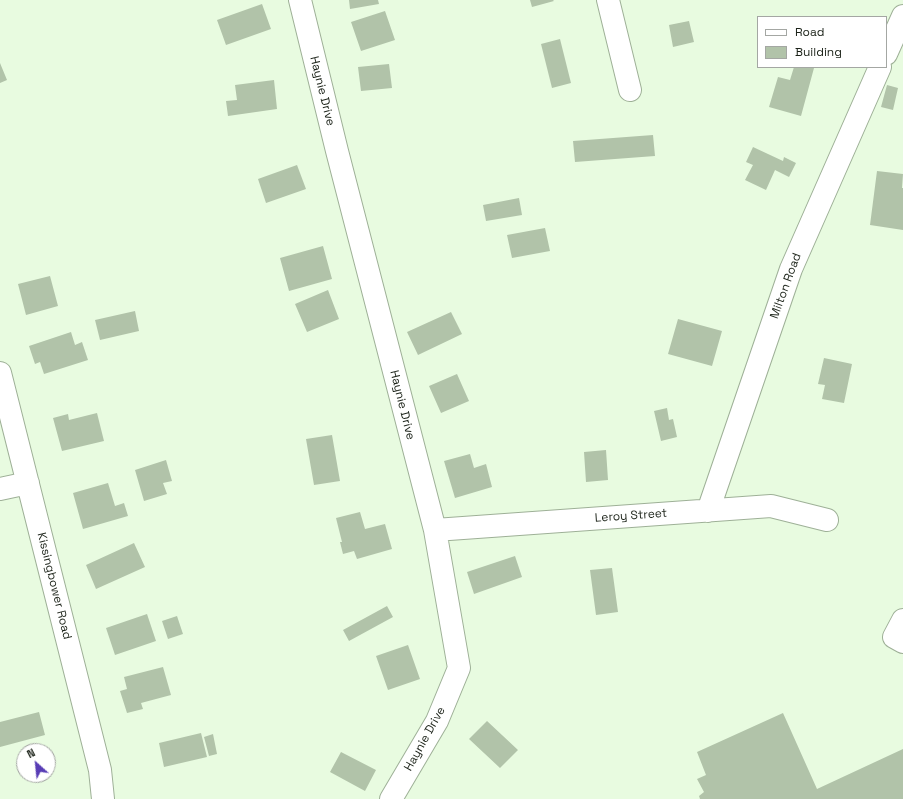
<!DOCTYPE html>
<html>
<head>
<meta charset="utf-8">
<style>
  body { margin:0 }
  #map { position:relative; width:903px; height:799px; overflow:hidden; background:#e8fbe0; font-family:"Space Grotesk",sans-serif }
  canvas { display:block }
  .legend { position:absolute; left:757px; top:16px; width:130px; height:52px; box-sizing:border-box; background:#fff; border:1px solid #a4a7a3; margin:0; padding:5px 7px; list-style:none; font-size:12px; color:#1b2218 }
  .legend li { display:flex; align-items:center; gap:8px; height:20px }
  .legend b { width:20px; border:1px solid #a4a7a3 }
  .north { position:absolute; left:16px; top:743px; width:40px; height:40px; box-sizing:border-box; background:#fff; border:1px solid #a4a7a3; border-radius:50%; rotate:333deg; font-size:11px; font-weight:700; line-height:16px; text-align:center; color:#1b2218 }
  .north::after { content:''; display:block; margin:auto; width:14px; height:18px; background:#583db5; clip-path:polygon(50% 0,100% 100%,50% 72%,0 100%) }
</style>
</head>
<body>
<div id="map">
<canvas width="903" height="799"></canvas>
<ul class="legend">
<li><b style="height:5px;background:#fff"></b>Road</li>
<li><b style="height:11px;background:#b1c3a9"></b>Building</li>
</ul>
<div class="north">N</div>
</div>
<script>
const context = document.querySelector('canvas').getContext('2d');
context.lineJoin = 'round';
function paint(path, color) { context.fillStyle = color; context.fill(path, 'evenodd'); }
function stroke(path, color, width, dash) { context.strokeStyle = color; context.lineWidth = width; context.lineCap = dash ? 'butt' : 'round'; context.setLineDash(dash || []); context.stroke(path); }
function label(font, color, halo, rows, align = 'center') {
  context.font = font + ' "Space Grotesk",sans-serif'; context.lineWidth = 3; context.setLineDash([]); context.textBaseline = 'middle'; context.strokeStyle = halo; context.fillStyle = color; for (const [text, x, y, turn = 0] of rows) {
    context.save(); context.translate(x, y); context.rotate((+turn || 0) * Math.PI / 180); context.textAlign = isNaN(turn) ? turn : align; if (halo) context.strokeText(text, 0, 0); context.fillText(text, 0, 0); context.restore();
  }
}
const building = new Path2D(`
  M349,0H378L379,4L350,9Z
  M530,0H553L554,1L532,7Z
  M262,4L271,29L226,45L217,20Z
  M385,11L395,40L361,51L351,22Z
  M689,21L694,42L673,47L669,25Z
  M560,39L571,83L552,88L541,44Z
  M0,63L7,80L0,83Z
  M389,64L392,88L361,91L358,67Z
  M794,67H810L814,68L801,116L769,107L778,77L790,80Z
  M274,80L277,109L228,116L226,101L237,100L235,85Z
  M887,85L898,88L893,110L881,107Z
  M653,135L655,156L575,162L573,141Z
  M753,147L783,161L784,157L796,163L789,177L775,170L766,190L745,180L753,165L746,162Z
  M297,165L306,189L266,203L258,179Z
  M877,171L903,174L902,188H903V230L870,225Z
  M519,198L522,215L486,221L483,205Z
  M545,228L550,251L512,258L507,235Z
  M323,246L332,279L289,291L280,258Z
  M50,276L58,306L26,315L18,284Z
  M328,290L339,319L307,332L295,304Z
  M135,311L139,331L100,340L95,320Z
  M451,312L462,334L418,355L407,332Z
  M678,319L722,331L712,366L668,354Z
  M71,332L75,345L82,342L88,360L44,374L40,362L35,364L29,346Z
  M824,358L852,364L844,403L822,399L825,385L818,384Z
  M457,374L469,401L441,413L429,386Z
  M667,408L669,420L673,419L677,437L661,441L654,411Z
  M97,413L104,441L62,451L53,418L68,414L69,420Z
  M332,435L340,481L314,485L306,439Z
  M606,450L608,480L586,482L584,452Z
  M470,454L474,468L486,464L492,487L455,498L444,461Z
  M166,460L172,481L163,483L167,494L144,501L135,470Z
  M108,483L115,506L124,503L128,516L83,529L73,493Z
  M360,512L365,529L385,524L392,549L357,559L354,551L343,554L340,542H342L336,518Z
  M134,543L145,567L96,589L86,565Z
  M515,556L522,577L474,594L467,572Z
  M612,568L618,612L596,615L590,570Z
  M387,606L393,617L349,641L343,630Z
  M147,614L156,641L115,655L106,628Z
  M177,616L183,634L168,639L162,621Z
  M408,645L420,679L388,690L376,656Z
  M163,667L171,695L141,703L143,709L127,713L120,691L127,689L124,677Z
  M39,712L45,735L0,747V722Z
  M783,713L817,789L903,749V799H700L699,796L704,792L697,779L706,775L697,752Z
  M487,721L518,750L500,768L469,739Z
  M201,733L207,757L164,767L159,743Z
  M213,734L217,754L209,756L204,737Z
  M341,752L376,770L365,791L330,772Z`);
const minor = new Path2D(`
  M300,0L337,151L435,530L459,668L437,721L391,799
  M608,0L630,90
  M886,54L903,16
  M0,373L100,770L103,799
  M0,489L28,483
  M708,511L791,269L880,67
  M435,530L771,506L827,520
  M903,620L894,637L903,642`);
const streetNames = [
  ["Haynie Drive",322,91,76],
  ["Milton Road",786,286,-70],
  ["Haynie Drive",402,405,76],
  ["Leroy Street",631,516,-4],
  ["Kissingbower Road",54,586,76],
  ["Haynie Drive",425,739,-61]
];
paint(building, '#b1c3a9');
stroke(minor, '#9eb097', 24);
stroke(minor, '#fff', 22);
label('12px', '#1b2218', '#fff', streetNames);
</script>
</body>
</html>
